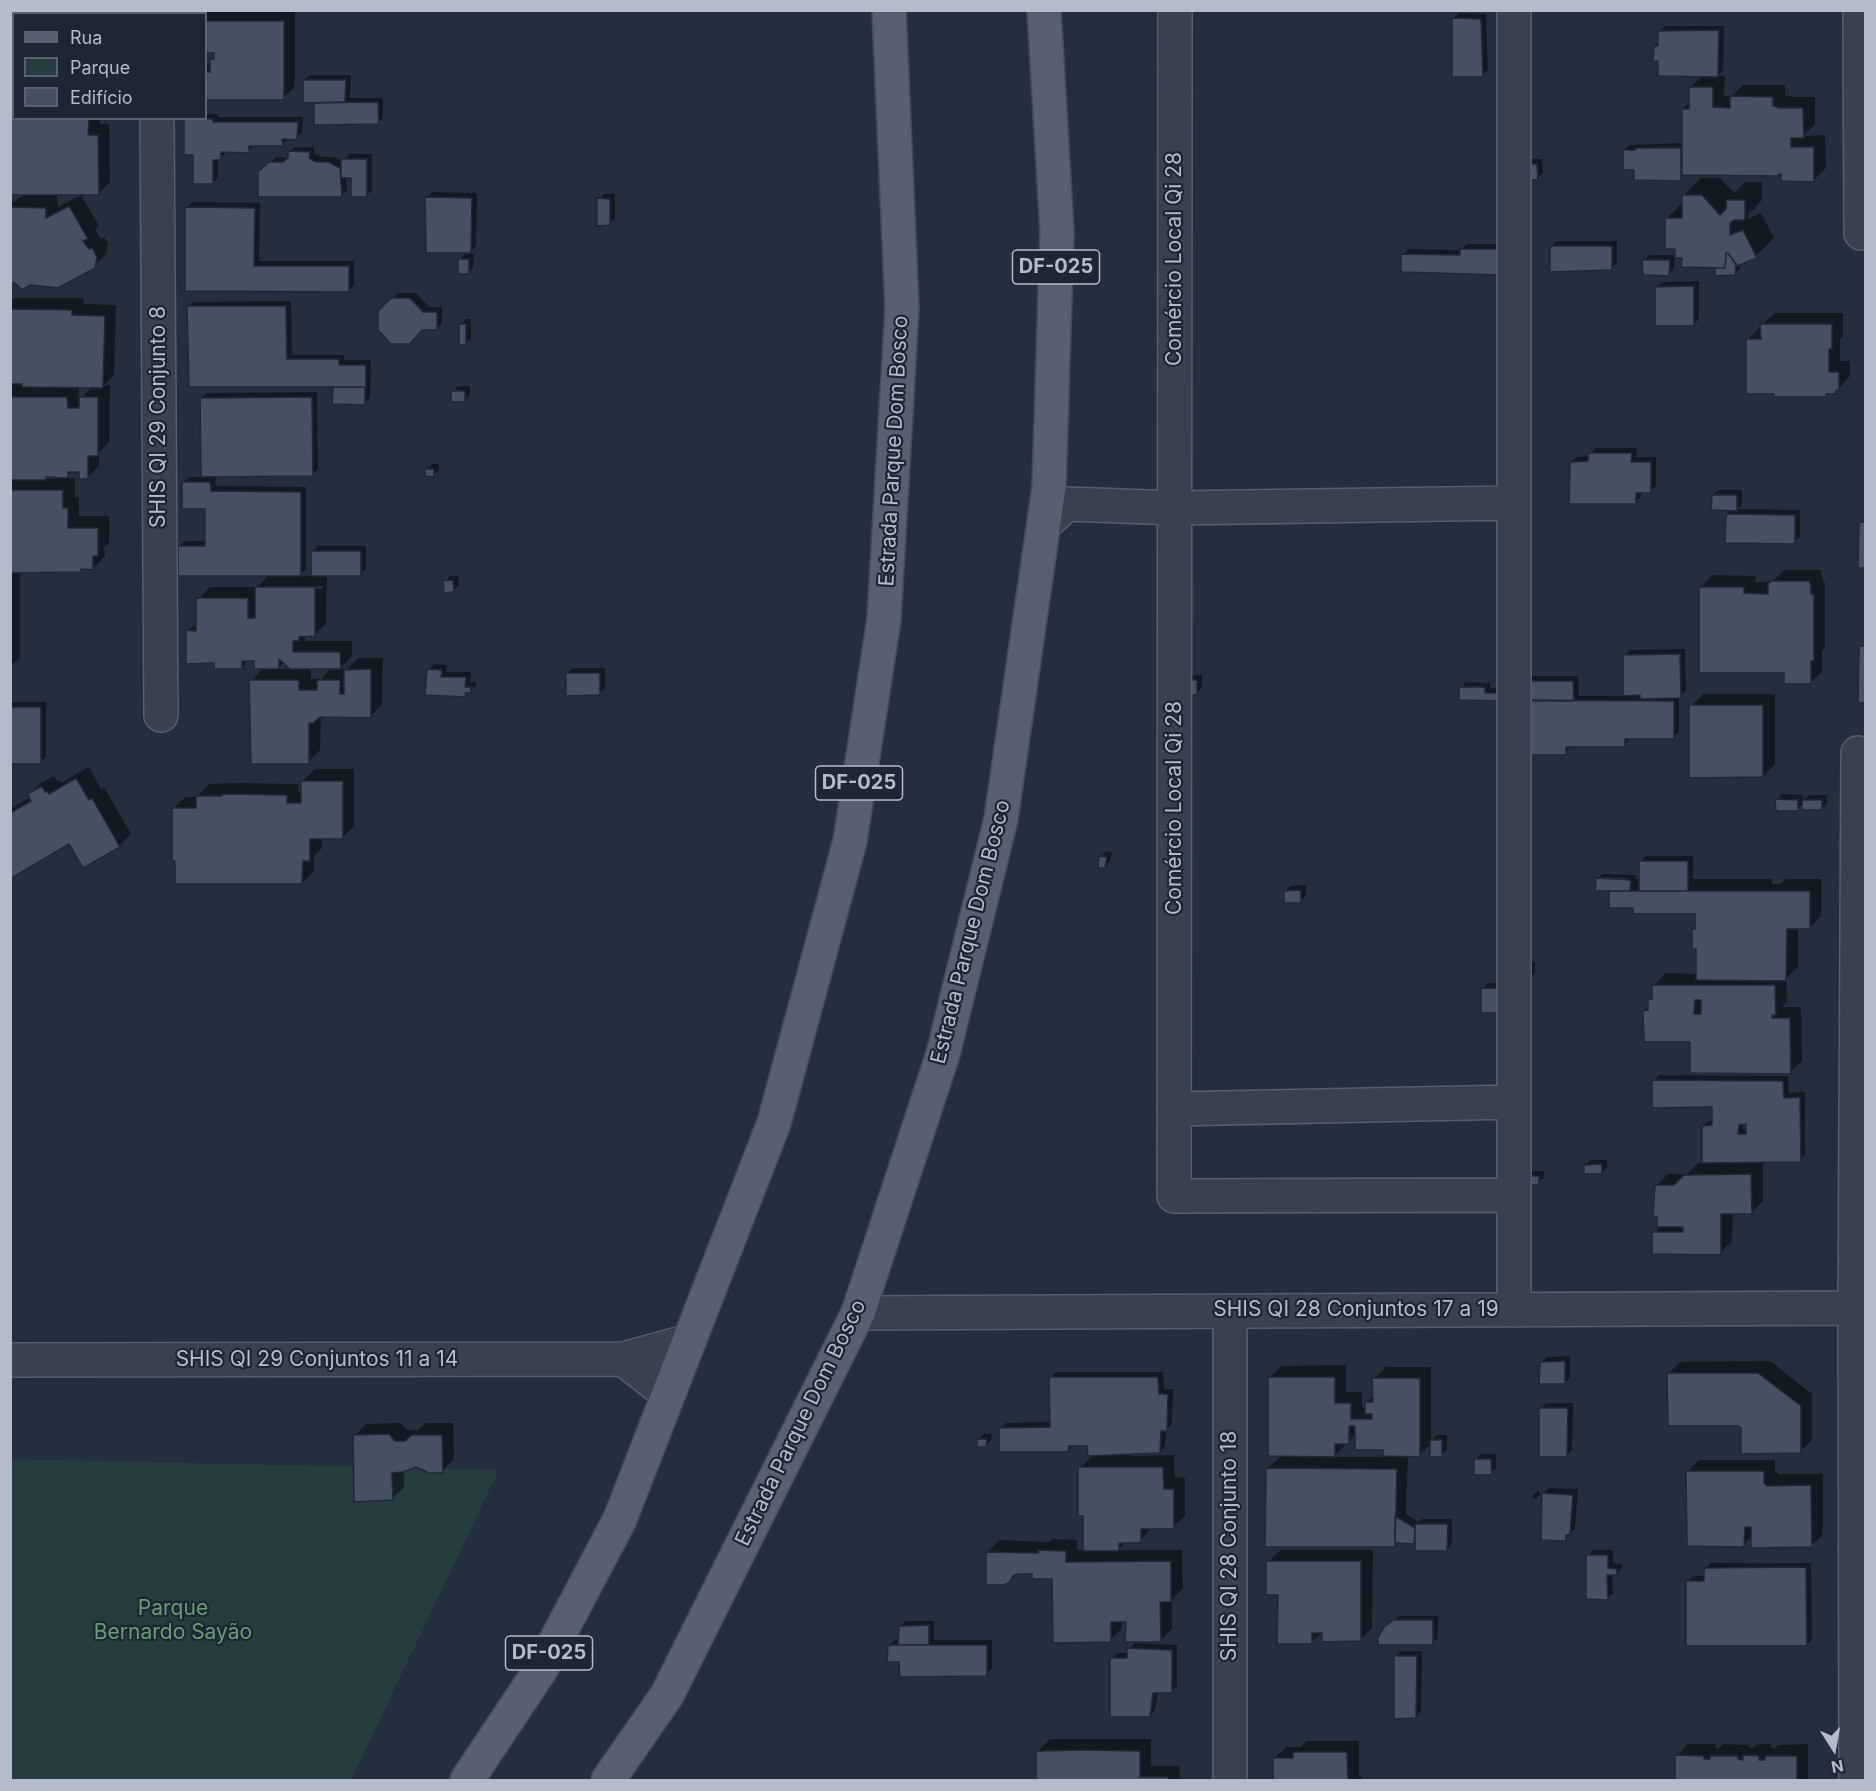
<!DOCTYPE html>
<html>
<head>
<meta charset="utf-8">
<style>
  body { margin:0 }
  #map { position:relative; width:1876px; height:1791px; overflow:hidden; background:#242f3e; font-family:Inter,sans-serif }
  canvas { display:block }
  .frame { position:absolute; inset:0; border:12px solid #b4bcc9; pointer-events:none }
  .legend { position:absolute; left:12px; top:12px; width:195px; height:108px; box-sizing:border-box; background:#1d2633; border:2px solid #59626f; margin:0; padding:8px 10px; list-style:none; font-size:18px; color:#b4bcc9 }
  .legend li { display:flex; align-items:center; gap:12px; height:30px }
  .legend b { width:30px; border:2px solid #59626f }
  .north { position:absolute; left:1804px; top:1719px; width:60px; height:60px; -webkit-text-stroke:4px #1d2633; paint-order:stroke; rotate:169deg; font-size:16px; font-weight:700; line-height:24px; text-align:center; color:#b4bcc9 }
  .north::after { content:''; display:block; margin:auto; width:21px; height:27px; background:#b4bcc9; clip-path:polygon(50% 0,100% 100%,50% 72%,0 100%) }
</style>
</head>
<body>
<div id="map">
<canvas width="1876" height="1791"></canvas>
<div class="frame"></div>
<ul class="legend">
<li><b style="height:8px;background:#56606e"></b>Rua</li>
<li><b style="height:16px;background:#263c3f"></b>Parque</li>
<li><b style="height:16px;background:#455162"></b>Edifício</li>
</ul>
<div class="north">N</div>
</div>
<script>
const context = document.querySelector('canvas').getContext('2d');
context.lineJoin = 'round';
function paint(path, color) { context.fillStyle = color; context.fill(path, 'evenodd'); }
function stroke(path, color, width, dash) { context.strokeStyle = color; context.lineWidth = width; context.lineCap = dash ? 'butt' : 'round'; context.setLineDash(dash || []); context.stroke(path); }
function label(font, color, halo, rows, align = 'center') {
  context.font = font + ' Inter,sans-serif'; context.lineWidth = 4.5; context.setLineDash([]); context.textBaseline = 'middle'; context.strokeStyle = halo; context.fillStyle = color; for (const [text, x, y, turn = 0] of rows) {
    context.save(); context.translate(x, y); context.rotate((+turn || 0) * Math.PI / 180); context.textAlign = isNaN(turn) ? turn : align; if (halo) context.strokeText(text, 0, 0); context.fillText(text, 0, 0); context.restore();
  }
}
const green = new Path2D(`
  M11,1459L499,1470L351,1780H11Z`);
const shadow = new Path2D(`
  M200,10H295V86L283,98H206V67L215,56L216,51H206V14H197Z
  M1459,13L1486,14L1488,70L1482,75L1453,19Z
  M10,18H14V118H100V124H109L110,182L98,194H57L58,207L81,195L99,226L95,229L101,239L104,237L108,244L106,254L94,267L10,282V199L13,203L25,193H10Z
  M1665,26H1724L1723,70L1718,76H1725L1724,96H1732L1743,85H1785V95L1792,97H1815V124L1803,136L1825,135L1826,168L1814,180L1782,171L1686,173L1680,179L1635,168L1624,150L1630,145L1683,143V109L1690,102V88L1702,76L1660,60L1655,46L1659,42L1660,32Z
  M310,75H351L350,98H383V117L378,123H316V101L304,80Z
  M206,114H218V117H303L302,132L297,138L288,139L282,145H255L248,151H225V153L218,159V177L213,183L195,153L186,118H206Z
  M295,147H314V153L322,157H334L343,162L349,154H372V190L366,196L352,177H346L347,190L341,195L260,173L276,157L290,158L289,152Z
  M1532,159H1542L1543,173L1537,178L1526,165Z
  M1701,178H1720L1734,193L1745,182H1762V200L1748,215V219L1761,213L1774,238L1756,256L1741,263L1740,268L1735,274H1717V266L1683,257L1675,256L1674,268L1669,274L1644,261L1649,255H1676V248L1666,219L1683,202V196Z
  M432,192L477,193L476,246L467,254H474L473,267L468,273L459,260L468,251L426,198Z
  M604,194H615V218L609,224L599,199Z
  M192,202L260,203L259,261H354V285L349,290H186V208Z
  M1557,241H1617V263L1611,268L1551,247Z
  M1467,244H1507L1502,273L1403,255L1408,249L1461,250Z
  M1699,281V319L1693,325L1656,288L1662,282Z
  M398,293H416L429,307H442V323L437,329L379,312Z
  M15,298H83L84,304L116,305L114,375L103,386L110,385L109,442L99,453V466L87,478L81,471H73L65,478H75V497H79V516H109V543L104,547L105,556L93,568H83L80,571H20V657L10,667V302ZM79,386L92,387L82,397H79ZM49,475L60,476V478L45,479Z
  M291,301L292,355H344V360H371L370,398L364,403L188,307L194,302Z
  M1774,313H1843V336L1840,339V361H1850V376L1835,393H1828L1826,395L1747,340L1759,328H1762V325Z
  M466,319H471V338L466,343L460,325Z
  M458,386H470V395L464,401L453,392Z
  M317,392L318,469L312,475H215L216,486L306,487V569L298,576H313L312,552L318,546H366V569L360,574H327L326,623L314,635H305V641H352V656L339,669H347L358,658H383L382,704L371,716H321L320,750L308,762L251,681L264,668L256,659H250L241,668L215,662L188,631L198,621V599L210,587H257L270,574L179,546L185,541H206V508L183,483L189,477H203L201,398L207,393ZM266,586H323V589H266ZM284,662L291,669H277ZM311,668H331L321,679H311Z
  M1596,448H1637L1636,457H1656V486L1650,491H1641V497L1635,502L1571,462L1577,457L1590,456Z
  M432,464H439V470L433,475L426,470Z
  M1719,490H1742V504L1737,509L1800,510V537L1794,542L1728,514L1733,509L1713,495Z
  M1784,570H1821L1823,582H1825V648L1822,651V671L1810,683L1785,672L1701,587L1712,575L1756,576L1755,582H1772Z
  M458,575L459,585L453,591L445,582L450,576Z
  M1685,649L1686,691L1679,697V732L1673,737L1630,738L1625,745H1571L1565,753L1518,699H1461V688L1466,682L1490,683V688H1507L1513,676H1578L1579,696H1625L1624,656L1630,650Z
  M434,664L447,665L446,672H471L470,682H476V686L465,695L428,670Z
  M573,668H605V688L599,694L567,674Z
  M1179,674L1202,675V688L1196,693Z
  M1703,694H1775V764L1763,776L1691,706Z
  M10,702H46V757L41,762L10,763Z
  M89,767L101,789L104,787L131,834L119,846L70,842L10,877V809L31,797L29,795L41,783L54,776L57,781L59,780L61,783Z
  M315,769H354V826L342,838H322V848L314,856V871L302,883L173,809L185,797H197L209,784L235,783L298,784L299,792H303V781Z
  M1782,794L1803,795V801L1809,795H1827V803L1822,809L1804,803L1798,809L1777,800Z
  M1106,851L1112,852L1110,861L1104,867L1101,857Z
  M1646,856H1693V879H1772V884H1781L1785,879H1821V916L1809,928H1798V967L1786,978L1787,1002L1782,1007H1801L1802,1061L1790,1072L1691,1040L1644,1011L1650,1006L1649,1000L1654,996V985L1666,973L1697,974V947L1693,930L1696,927L1697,913L1635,907L1597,879L1603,874L1636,875L1635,879H1641V862ZM1600,877L1628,878V881L1600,880Z
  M1306,885V896L1300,901L1285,891L1291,886Z
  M1527,962H1535V973L1529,979Z
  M1488,983L1530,984V1006L1482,989Z
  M1659,1075L1788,1076L1789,1093L1805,1092V1155L1800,1161H1763V1201L1751,1213H1733L1732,1241L1720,1253L1654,1233L1661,1226L1656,1186L1668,1174H1687L1698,1163H1704L1703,1126L1709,1121H1714L1713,1106L1654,1081ZM1743,1123H1747V1129H1743Z
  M1591,1160H1607V1167L1601,1173L1585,1165Z
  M1528,1171H1544V1178L1530,1187Z
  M1570,1356V1377L1565,1383L1541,1363L1547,1357Z
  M1770,1361L1812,1394V1440L1800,1452L1742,1428L1668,1374L1680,1362Z
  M1346,1365V1392H1362V1408H1367V1402L1374,1395V1379L1386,1367H1431V1441L1437,1435H1447V1449L1441,1455L1432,1443L1419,1455H1408L1406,1514L1419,1522L1422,1519H1452V1544L1447,1550L1417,1543L1398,1542L1395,1546L1267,1469L1282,1455L1270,1377L1282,1366ZM1356,1434L1384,1449V1457H1333Z
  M1056,1372H1163L1164,1389H1173L1172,1424L1166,1429L1165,1446L1160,1452L1131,1453V1456L1174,1455L1175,1477L1185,1478V1516L1173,1527H1152L1140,1541H1127L1118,1550H1182L1183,1588L1172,1599V1629L1160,1641L1127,1620L1122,1621V1628L1110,1640L1054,1578L1033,1573L1016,1574L1008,1582L988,1552L999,1540L1049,1542L1052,1539L1077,1540V1550H1085V1514L1080,1468L1094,1454L1089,1444H1074L1068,1450L1001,1428L1006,1423L1051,1422V1377Z
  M1546,1403H1573L1572,1450L1567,1455L1541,1408Z
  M401,1423L407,1430H418L425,1423H453L454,1459L442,1471L418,1466L404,1470V1487L392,1499L354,1436L366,1424Z
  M984,1434H992L991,1440L986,1446L979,1439Z
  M1481,1454H1496V1468L1491,1473L1475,1460Z
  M1699,1460H1775V1471L1779,1474H1823V1534L1811,1546L1753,1536L1744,1545L1687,1472Z
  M1549,1488L1578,1489L1575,1528L1565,1539L1543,1493Z
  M1539,1490L1540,1495L1533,1500V1495Z
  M1280,1550H1373L1372,1628L1360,1640L1324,1630L1312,1642L1279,1594L1268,1562Z
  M1593,1550H1613V1563L1622,1564V1568L1617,1573L1612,1574L1613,1593L1607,1598L1588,1556Z
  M1711,1563H1811L1812,1639L1807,1645L1687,1582L1693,1576H1706V1568Z
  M1400,1616H1438V1638L1432,1644L1392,1621Z
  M906,1621H934V1640H992V1668L986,1674L901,1660L889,1645L895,1640H900V1626Z
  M1135,1643L1177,1645V1686L1171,1692H1158L1155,1710L1150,1715L1112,1659L1117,1653H1129V1649Z
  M1401,1651H1422L1421,1711L1416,1717L1395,1657Z
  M1050,1739H1151V1766H1179L1180,1780H1038V1751Z
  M1307,1741H1359V1777H1362V1780H1274V1759L1286,1747H1300Z
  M1688,1744H1715L1716,1748H1719L1723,1744L1749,1745V1748H1753L1757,1744H1771V1748H1775L1778,1745L1808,1744V1780H1676L1677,1756Z`);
const building = new Path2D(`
  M1452,18L1481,19L1483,77H1452Z
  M206,21H284V100H206V72H210V59H214V53H206Z
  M10,29H14V102H10Z
  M1719,30L1718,77L1658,76V61L1653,62L1654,46H1658V31Z
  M303,80H346L345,102L303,103Z
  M1689,87H1713V107L1730,108V96L1773,97V106L1780,108H1803L1804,138H1791V147H1814V182L1781,181V174H1779L1778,176L1682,175V109H1689Z
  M378,102L379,124L314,125V103Z
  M10,112H14V118H89L88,135H98L99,195H10Z
  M184,118L213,119V122H298L297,140L282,139L283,146H249V153L221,152V160H213V184H193V155H184Z
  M1636,148H1681V181L1634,180V170H1623V150H1636Z
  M288,151L310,152L309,158L316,162H328L340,168L342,197H258V172L269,162H283L288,158Z
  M341,159H367V197H351V178H341Z
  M1525,164H1537L1538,180H1524Z
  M1682,195H1702L1720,215L1726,209V200H1745V220H1734L1730,223V235L1743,230L1757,258L1737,266L1728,253H1726L1725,268L1681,267L1682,258H1675V249H1665V218H1682Z
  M425,197L472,198L471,253H426Z
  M597,198L610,199V225L597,226Z
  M69,206L88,239L83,241L89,249L92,248L97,257L95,268L58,288L30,285L22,290L15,283H10V207L46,208V218Z
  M185,207L255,208L254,266H349V292L185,291Z
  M1550,246H1612V270L1550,272Z
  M1460,249H1502V275L1401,272V254L1460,255Z
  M1726,253H1728L1736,264L1735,275L1715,276V268H1725Z
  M458,259H469V274H458Z
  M1642,260H1670L1669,276L1643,275Z
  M1694,286V326H1655V287Z
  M391,298H410L423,312H437V330H422L410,344H391L378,330V311Z
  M187,306H286L287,359H339V365H366V387H189Z
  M10,309L72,310V315L105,316L103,388L22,387V384H10Z
  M459,324H466V345H459Z
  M1760,324H1832V349H1829V372H1839V390H1836L1835,394H1826V397H1774V394H1746V339H1761Z
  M333,387H365V405L332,404Z
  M451,391H465V402H451Z
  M10,397H67L68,408H79V397H98V456H88V479H79V472H68V478L46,477V480H10Z
  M312,397L313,476L201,477L200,398Z
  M1588,453H1632L1631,462H1651V493H1636V504H1569L1570,462L1588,461Z
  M425,469H434V477L425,476Z
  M182,482H210L211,491L301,492V576H178V546H205V509H182Z
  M10,490H63V508H68V528H98V556H93V570L81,569V572L10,573Z
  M1712,495H1737V511L1711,510Z
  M1726,514L1795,515V544L1725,543Z
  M1859,522H1866V568H1858Z
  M311,551H361V576H311Z
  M453,580L454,592L444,593L443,581Z
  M1771,581H1809L1811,586V594H1814V661H1811V684H1784V673H1699V587H1744V593L1768,594V584Z
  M255,587H315V636L299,637V641H293V652H340L341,669H290L279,659V669H254V661H242V669H214V663L186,664V630L196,631V598H248V618H255Z
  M1859,646H1866V703H1858Z
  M1680,654L1681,698L1640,699V695L1623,696V655Z
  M371,669V718L320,717L313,723H309V764H251L249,680H299V690H317V680H340V694H344V670Z
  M427,669L442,670L441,677H466L465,687H471V693H465L466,697L425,695Z
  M566,673H600V695L566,696Z
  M1172,679L1197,680V695L1172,694Z
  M1505,681H1573L1574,701H1505Z
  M1459,687H1485V693H1505V701L1459,700Z
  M1517,700L1674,701V739H1625V747H1566V755H1517Z
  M1689,705H1763V777L1689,778Z
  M10,707H41V764H10Z
  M76,778L89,800L92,798L120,847L83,868L69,844L10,879V813L31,801L28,794L42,786L45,792L47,791L49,794Z
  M301,781H343V839H310V861H303L302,884H175V861H172V808H196V796H222V794L287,795V803H301Z
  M1775,799L1798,800V811H1776Z
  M1802,800H1822V810H1802Z
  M1099,856L1107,857L1105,868H1098Z
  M1639,861H1688V891H1639Z
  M1596,878L1631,880L1630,891H1595Z
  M1301,890V903H1284V891Z
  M1609,891H1810V929H1787L1786,981L1696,980V949H1692V929H1695V914H1633V908H1609Z
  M1652,985H1775L1776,1015H1772V1018H1790L1791,1074L1690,1073V1042H1644L1643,1011L1648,1010V999H1652ZM1695,1000H1701V1014H1694Z
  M1481,988L1525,989V1013H1481Z
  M1652,1080L1783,1081L1784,1098L1800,1097L1801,1162L1702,1163V1126L1712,1125V1107L1652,1108ZM1746,1124V1134H1738L1739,1125Z
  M1602,1164V1174H1584V1165Z
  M1751,1174L1752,1214H1721V1255L1652,1254V1232H1683V1227H1657V1217L1653,1216L1655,1185H1674L1684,1175Z
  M1523,1176H1539V1185H1531V1189H1506Z
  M1565,1361V1384H1539L1540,1362Z
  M1667,1373H1758L1801,1406V1453L1741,1454V1428L1738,1426H1668Z
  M1049,1377H1158L1159,1394H1168L1167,1431H1161L1160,1453L1088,1456L1087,1446H1069L1068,1452H999V1428L1050,1427Z
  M1268,1377H1335V1403H1351V1419H1372V1414H1365V1402H1373L1372,1378H1420V1457L1383,1456V1450H1355V1426H1349V1444H1335V1457L1268,1456Z
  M1539,1408H1568L1567,1457H1539Z
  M389,1434L395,1441H405L412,1435H442L443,1473H429L416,1467L403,1472L392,1473L393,1500L354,1502L353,1435Z
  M977,1439H987L986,1447H977Z
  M1430,1440H1442V1457H1430Z
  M1474,1459H1491L1492,1475H1474Z
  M1078,1467H1163L1164,1489H1174V1529H1141V1543H1119V1551H1083V1516H1078Z
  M1266,1468L1397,1469L1395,1547H1265Z
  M1686,1471H1764V1483L1767,1486L1811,1485L1812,1547L1751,1548V1527H1745L1744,1547L1687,1546Z
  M1542,1493L1573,1495L1570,1535H1566V1541L1541,1540Z
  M1395,1516L1415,1528L1414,1544L1395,1543Z
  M1415,1524H1448L1447,1551H1415Z
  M1038,1550L1066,1551V1562L1171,1561V1602H1160L1161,1642H1125L1126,1622H1111V1642L1053,1643L1052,1579H1032V1574H1020L1014,1575L1009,1583L1003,1585H986V1552L1038,1553Z
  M1586,1555H1608V1568L1617,1569V1575H1607L1608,1600L1586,1599Z
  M1266,1561H1361V1641L1322,1642V1633H1312V1644H1277L1278,1595H1266Z
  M1806,1567L1807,1646H1686V1581H1704V1568Z
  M1393,1620H1433V1645H1378V1638L1384,1627Z
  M929,1625V1645H898L899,1626Z
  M888,1645H987V1676L900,1677L899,1662H887Z
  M1127,1648L1172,1650V1693H1153L1150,1717H1110V1658H1127Z
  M1394,1656H1417L1416,1718L1394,1719Z
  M1087,1750L1140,1751V1777H1168V1780H1036V1751Z
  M1293,1752H1347L1348,1780H1273V1758H1293Z
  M1675,1755L1704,1756V1759H1710V1756H1738V1759L1743,1760V1755L1759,1756V1760H1765V1756H1797V1780H1675Z`);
const minor = new Path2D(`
  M157,10V14
  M1175,10L1174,1196L1514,1195
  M1514,10V1310
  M1860,10L1861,233
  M157,118L161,715
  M1046,523L1067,504L1175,508L1514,503
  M1174,1109L1514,1102
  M1230,1311V1780
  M858,1313L1855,1308
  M623,1359L668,1394
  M10,1360L623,1359L689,1341
  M1856,1780L1855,1308L1858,753`);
const major = new Path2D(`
  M467,1780L541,1669L620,1519L774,1123L850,841L884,619L902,308L889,10
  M608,1780L667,1695L858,1313L943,1054L1001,819L1049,487L1057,232L1044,10`);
const shields = [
  [1056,267,87],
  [859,783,87],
  [549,1653,87]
];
const shieldNames = [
  ["DF-025",1056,267],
  ["DF-025",859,783],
  ["DF-025",549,1653]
];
const streetNames = [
  ["Comércio Local Qi 28",1175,259,-90],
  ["SHIS QI 29 Conjunto 8",159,417,-90],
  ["Estrada Parque Dom Bosco",894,451,-87],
  ["Comércio Local Qi 28",1175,808,-90],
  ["Estrada Parque Dom Bosco",971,932,-76],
  ["SHIS QI 28 Conjuntos 17 a 19",1356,1310],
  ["SHIS QI 29 Conjuntos 11 a 14",317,1360],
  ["Estrada Parque Dom Bosco",801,1423,-64],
  ["SHIS QI 28 Conjunto 18",1230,1546,-90]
];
const parkNames = [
  ["Parque",173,1609],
  ["Bernardo Sayão",173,1633]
];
paint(green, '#263c3f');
paint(shadow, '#0007');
paint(building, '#455162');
stroke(building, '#1f2835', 1.5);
stroke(minor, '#565f6c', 36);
stroke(major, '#414a57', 36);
stroke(minor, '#38414e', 33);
stroke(major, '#56606e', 33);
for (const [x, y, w] of shields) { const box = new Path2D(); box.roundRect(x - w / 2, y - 17, w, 34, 4.5); context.fillStyle = '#1d2633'; context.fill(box); stroke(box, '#b4bcc9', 1.5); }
label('bold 20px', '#b4bcc9', null, shieldNames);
label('21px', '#b4bcc9', '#1d2633', streetNames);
label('21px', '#6b9a76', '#1d2633', parkNames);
</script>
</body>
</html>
